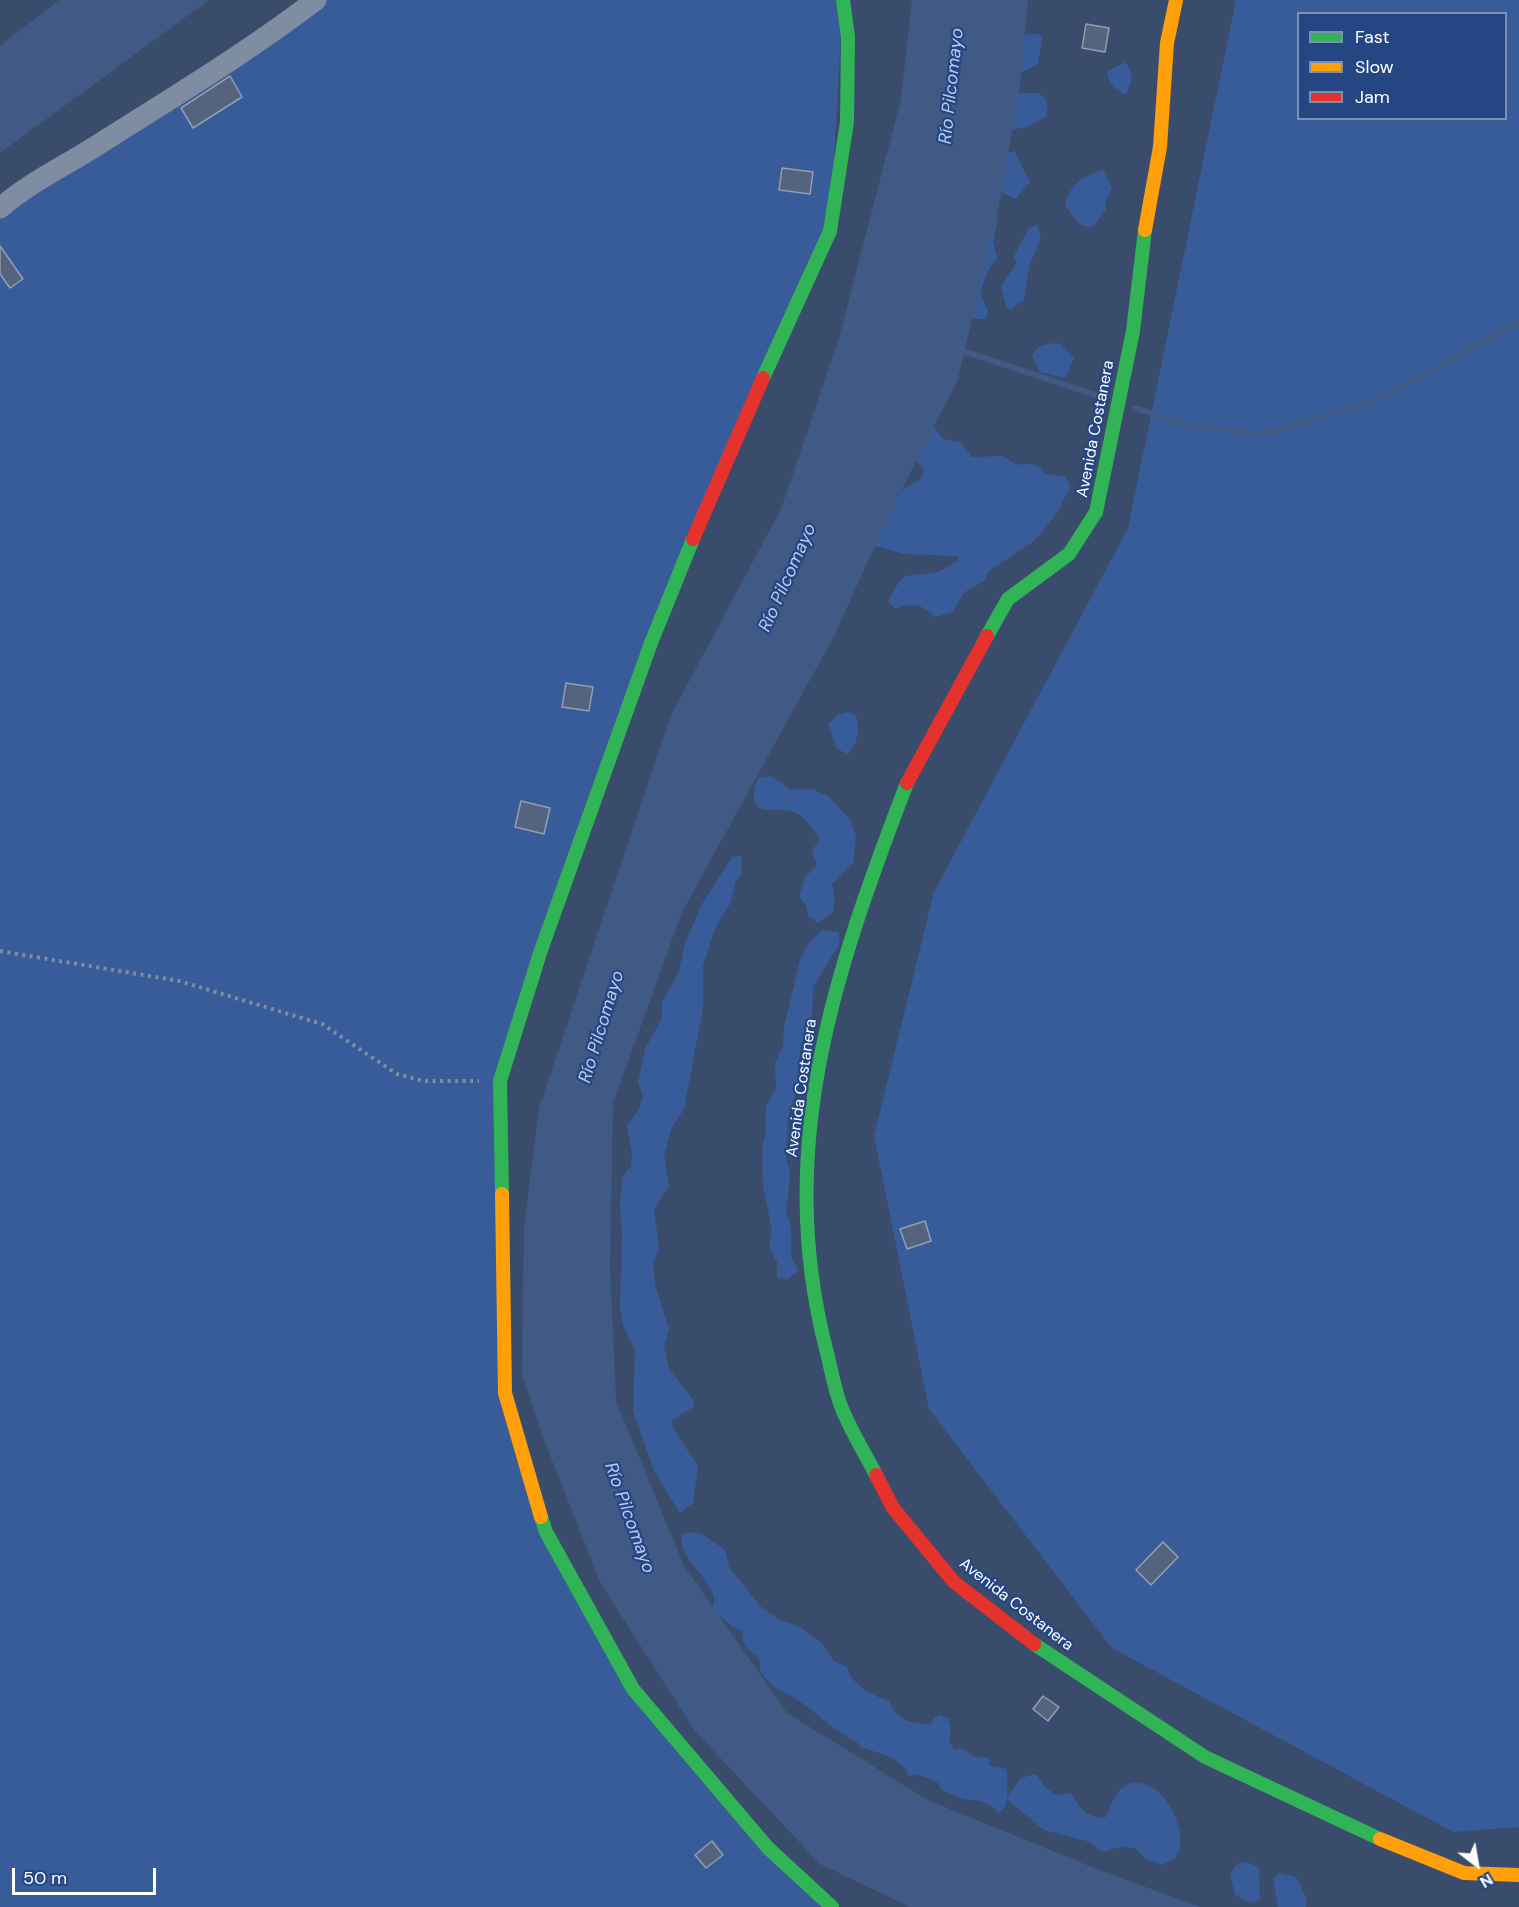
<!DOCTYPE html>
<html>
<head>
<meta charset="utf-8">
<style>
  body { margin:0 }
  #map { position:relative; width:1519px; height:1907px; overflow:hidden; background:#3a4c6c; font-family:"DM Sans",sans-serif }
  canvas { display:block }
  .legend { position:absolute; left:1297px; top:12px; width:210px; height:108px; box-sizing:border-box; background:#244682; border:2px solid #7c90b4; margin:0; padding:8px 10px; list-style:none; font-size:18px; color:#fff }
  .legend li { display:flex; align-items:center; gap:12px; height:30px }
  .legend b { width:30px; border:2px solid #7c90b4 }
  .north { position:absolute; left:1447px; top:1835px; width:60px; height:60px; -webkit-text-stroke:4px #244682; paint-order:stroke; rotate:149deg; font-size:16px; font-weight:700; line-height:24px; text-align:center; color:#fff }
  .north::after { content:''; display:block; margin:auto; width:21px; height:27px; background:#fff; clip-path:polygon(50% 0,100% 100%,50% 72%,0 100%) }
  .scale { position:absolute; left:12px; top:1868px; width:144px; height:27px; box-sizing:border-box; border:3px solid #fff; border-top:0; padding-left:8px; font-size:18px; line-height:21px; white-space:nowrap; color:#fff; -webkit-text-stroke:4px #244682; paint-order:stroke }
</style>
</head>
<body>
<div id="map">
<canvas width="1519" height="1907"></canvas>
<ul class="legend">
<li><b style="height:8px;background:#30b455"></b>Fast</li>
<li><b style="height:8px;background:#ff9f0a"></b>Slow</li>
<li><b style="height:8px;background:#e5322d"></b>Jam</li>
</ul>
<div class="north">N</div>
<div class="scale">50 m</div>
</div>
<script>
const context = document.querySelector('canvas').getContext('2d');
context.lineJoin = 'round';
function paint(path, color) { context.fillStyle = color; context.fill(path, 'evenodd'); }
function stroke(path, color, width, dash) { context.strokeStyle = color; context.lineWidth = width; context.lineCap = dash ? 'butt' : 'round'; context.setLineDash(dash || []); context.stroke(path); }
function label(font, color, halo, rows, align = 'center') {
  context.font = font + ' "DM Sans",sans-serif'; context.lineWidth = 4.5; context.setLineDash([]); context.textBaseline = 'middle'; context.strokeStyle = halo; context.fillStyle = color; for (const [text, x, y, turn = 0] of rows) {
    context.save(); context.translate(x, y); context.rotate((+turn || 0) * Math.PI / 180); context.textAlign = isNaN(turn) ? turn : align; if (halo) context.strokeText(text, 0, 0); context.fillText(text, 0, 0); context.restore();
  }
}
const green = new Path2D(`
  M316,0H843L830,231L718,476L500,1082L505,1393L546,1532L633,1689L832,1907H0V208Z
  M1236,0H1519V1827L1453,1832L1112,1648L929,1409L874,1136L934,892L1128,528ZM1298,14H1506V118H1298Z
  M1040,34L1042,39L1038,64L1023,72L1001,65L1013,35Z
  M1125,62C1134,75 1133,81 1125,95C1116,90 1107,83 1107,72Z
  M1014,93H1039L1047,101V116L1029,126L1013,130L1007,140Z
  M1014,151L1030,182L1015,199L985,183L1000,155Z
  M1103,170L1112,187L1105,204L1106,210L1091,228L1079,224L1065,205C1071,183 1082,177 1103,170Z
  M992,218L998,219L993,241L997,258L987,272L980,293L988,310L987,319H974L967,310Z
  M1037,224L1041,239L1029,266L1024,300L1010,310L1006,306L1001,287L1017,262L1013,258L1028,230Z
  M1059,343L1074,358L1065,378L1040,372L1032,356C1038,344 1046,344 1059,343Z
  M929,420L943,439L960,442L972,457L1003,456L1017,465C1029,462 1039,464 1046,474L1064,476L1071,485L1057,513L1034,541L989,571L985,580L965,592L952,612L935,617C921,605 914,601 896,609L888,602C906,566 904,579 937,572C944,570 952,564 959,560L957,556L904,554L875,546L866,531L874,506L921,479L924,470L913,457Z
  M848,712L856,716C860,730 858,743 848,754L837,749L828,724L839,714Z
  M771,776L791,790L812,789L829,797L850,820L856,836L853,863L832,884L835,899L833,912L818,923L808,916L806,905L799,897L805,877L817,866L812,850L820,840C814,831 805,816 794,812C773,805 743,823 758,778Z
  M741,856L742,873L736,881L730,904L715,928L703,966V1008L684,1109L671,1129L664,1156L669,1186L654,1209L659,1249L653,1262L655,1285L669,1329L664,1347L669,1369L694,1401L693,1407L672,1420L673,1428L698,1466L693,1503L680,1513L654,1471L633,1411L635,1351L623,1325L620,1308L622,1238L620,1205L622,1178L631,1166L632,1154L627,1126L638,1111L643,1097L638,1082L645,1049L662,1018V1002L679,972L684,946L702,904L732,857Z
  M823,930L839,933V945L813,987L812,1016L801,1045L798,1072L800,1081L788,1117L786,1158L790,1173L786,1213L791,1226V1257L799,1270L788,1279L777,1277V1262L769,1247L772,1231L763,1185L762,1147L765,1136L766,1106L776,1089L775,1063L783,1047L784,1027L800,960L810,941Z
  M687,1532L702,1534L725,1550L729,1567L760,1606L778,1619L800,1627L822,1643L834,1661L847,1667C850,1684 874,1697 890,1701C893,1718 915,1727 932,1723L933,1718L940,1715L948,1718L951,1729L949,1740L954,1750L961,1748L975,1757L990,1758L989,1766L1007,1769V1797L1021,1778L1036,1774L1044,1786L1056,1795L1071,1793C1080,1809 1086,1817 1105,1818C1109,1810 1114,1795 1121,1789C1153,1762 1194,1829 1176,1857L1162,1865L1146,1859L1135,1848L1119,1847L1103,1852L1090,1842L1044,1830L1007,1799L1005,1807L998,1813L995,1808L981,1801L963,1799L943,1791L937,1782L918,1775L908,1776L905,1768L891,1757L861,1747C856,1739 850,1740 843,1734C829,1725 816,1713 802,1703C785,1690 772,1691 760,1670C763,1654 751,1655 744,1644L742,1630C727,1627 725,1615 712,1613C711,1607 715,1604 714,1599C710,1576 678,1559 682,1536Z
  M1247,1862L1258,1867C1261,1878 1258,1887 1260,1899L1251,1903L1235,1895L1230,1873L1238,1863Z
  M1279,1873L1296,1877L1307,1899L1306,1907H1278L1273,1878Z`);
const water = new Path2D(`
  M59,0H209L0,153V46Z
  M912,0H1028L1020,84L999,205L958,379L891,511L833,638L682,912L613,1103L610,1266L616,1401L684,1566L787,1713L928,1800L1099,1870L1200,1907H910L820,1864L695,1731L601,1584L544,1440L522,1374L524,1227L539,1108L671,715L781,509L839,338L901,99Z`);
const stream = new Path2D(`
  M957,349L1102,397
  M1135,408L1190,426L1263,434L1378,400L1519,322`);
const building = new Path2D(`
  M1086,24L1109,28L1105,52L1082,48Z
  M230,76L242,97L193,128L181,108Z
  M782,168L813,172L810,194L779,190Z
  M0,246L23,279L10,288L0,274Z
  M566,683L593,687L589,711L562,707Z
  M521,801L550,808L544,834L515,827Z
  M925,1221L931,1241L907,1249L900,1229Z
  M1163,1542L1178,1557L1151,1585L1136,1570Z
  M1043,1696L1059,1707L1048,1721L1033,1709Z
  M712,1841L723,1855L706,1868L695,1855Z`);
const path = new Path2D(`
  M0,951L179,981L322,1024L397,1074L423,1081H479`);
const street = new Path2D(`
  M0,208C28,184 57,170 88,151C165,102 244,55 316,0`);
const fast = new Path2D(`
  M763,378L830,231L847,122L848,37L843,0
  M987,636L1008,599L1069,554L1096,512L1133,331L1145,230
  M502,1194L500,1081L541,950L651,643L693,539
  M876,1475C865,1453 850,1430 841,1406C834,1388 831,1368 826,1349C774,1146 835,971 907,783
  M541,1517L546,1532L633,1689L768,1848L832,1907
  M1034,1644L1205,1757L1380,1839`);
const slow = new Path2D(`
  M1145,230L1160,147L1167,43L1176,0
  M502,1194L505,1393L541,1517
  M1380,1839L1464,1873L1519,1875`);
const jam = new Path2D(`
  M693,539L763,378
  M907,783L987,636
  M876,1475L893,1508L954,1582L1034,1644`);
const streetNames = [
  ["Avenida Costanera",1096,429,-79],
  ["Avenida Costanera",802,1088,-82],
  ["Avenida Costanera",1016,1605,38]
];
const waterNames = [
  ["Río Pilcomayo",952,86,-84],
  ["Río Pilcomayo",788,578,-66],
  ["Río Pilcomayo",602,1027,-73],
  ["Río Pilcomayo",629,1518,70]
];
paint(green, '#385c99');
paint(water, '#415a85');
stroke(stream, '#415a85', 6);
paint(building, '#55647e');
stroke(building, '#939eb1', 1.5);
stroke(path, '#7f8da2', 4, [3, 4.5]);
stroke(street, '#7f8da2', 21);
stroke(fast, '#30b455', 14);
stroke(slow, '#ff9f0a', 14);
stroke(jam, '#e5322d', 14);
label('16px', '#fff', '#244682', streetNames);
label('italic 18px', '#b7ccef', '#244682', waterNames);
</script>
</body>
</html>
